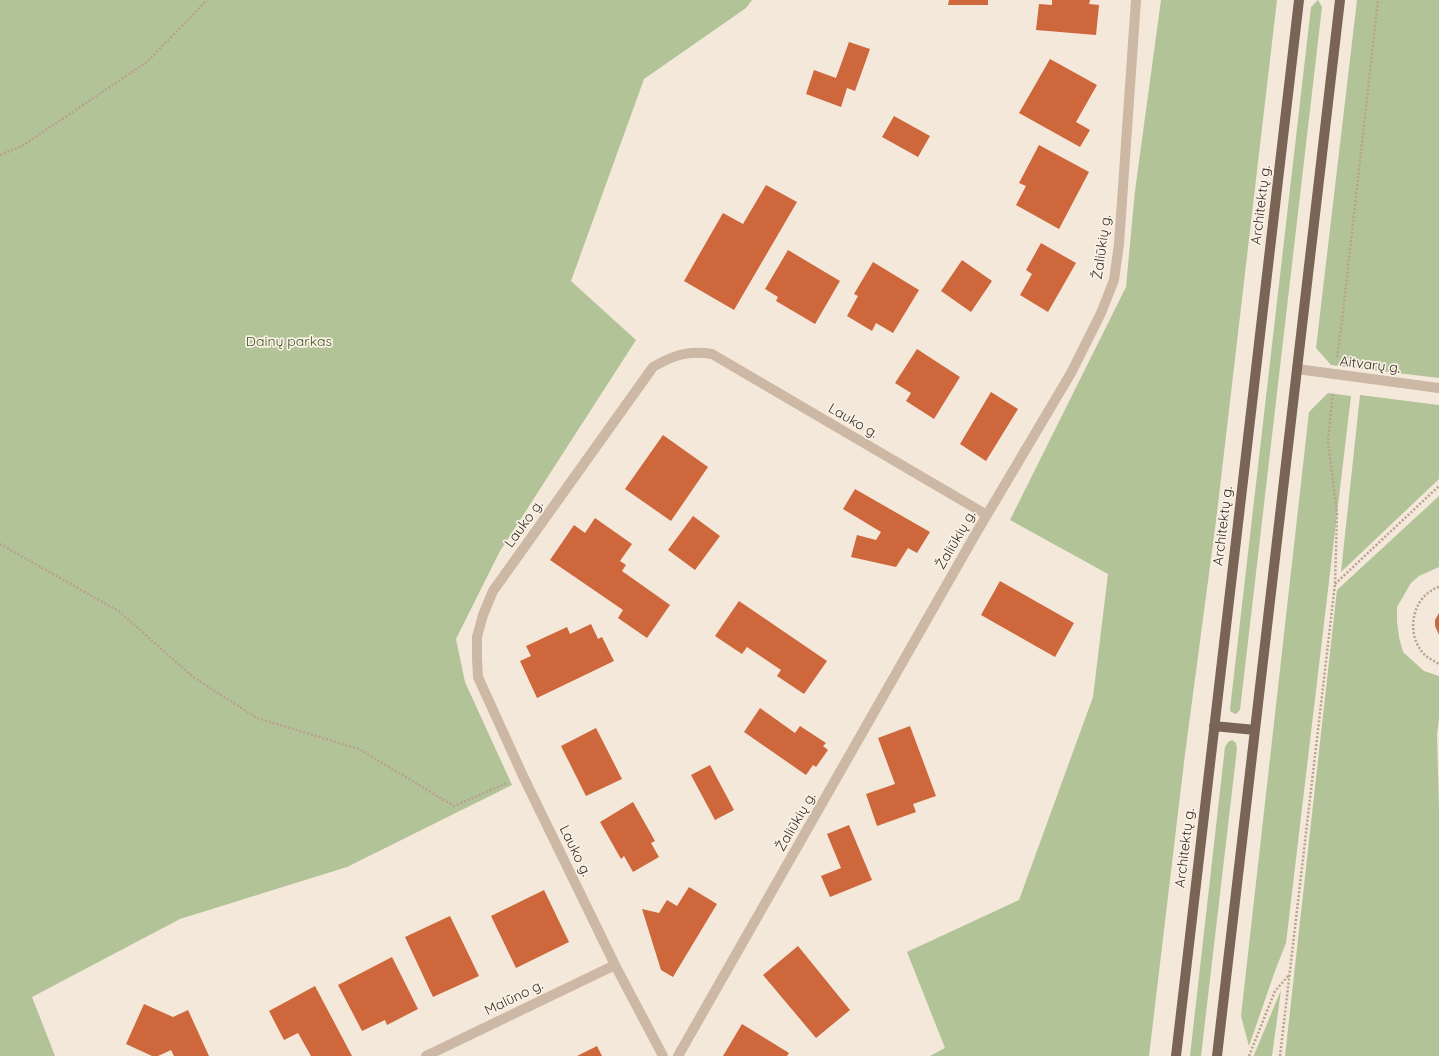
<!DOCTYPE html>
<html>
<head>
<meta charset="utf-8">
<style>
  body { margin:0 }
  canvas { display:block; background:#f3e8d9 }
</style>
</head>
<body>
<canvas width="1439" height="1056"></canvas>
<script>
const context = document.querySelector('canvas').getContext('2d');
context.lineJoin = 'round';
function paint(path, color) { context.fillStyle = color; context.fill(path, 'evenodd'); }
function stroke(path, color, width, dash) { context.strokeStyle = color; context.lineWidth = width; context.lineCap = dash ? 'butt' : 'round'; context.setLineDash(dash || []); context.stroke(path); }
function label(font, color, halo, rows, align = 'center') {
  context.font = font + ' Quicksand,sans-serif'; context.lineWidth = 3.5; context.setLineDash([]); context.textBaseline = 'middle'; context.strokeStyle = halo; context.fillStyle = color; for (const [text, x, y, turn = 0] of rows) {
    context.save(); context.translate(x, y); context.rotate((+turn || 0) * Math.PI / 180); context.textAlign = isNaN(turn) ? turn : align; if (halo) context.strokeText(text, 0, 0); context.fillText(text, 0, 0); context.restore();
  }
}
const green = new Path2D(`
  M0,0H752L746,8L644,79L571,281L636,340L500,551L456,639L465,682L512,785L347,867L180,919L32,997L55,1056H0Z
  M1161,0H1277L1216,521L1185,754L1149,1056H930L945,1048L907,952L1019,900L1093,697L1108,574L1010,520L1126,287L1135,191Z
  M1318,0L1322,7L1240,710L1236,714L1231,712L1230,709L1311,7Z
  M1357,0H1439V378L1331,365L1316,348Z
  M1328,393L1351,396L1286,943L1275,971L1249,1046L1241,1016L1309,412Z
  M1360,395L1439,405V479L1341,572Z
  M1439,496V567L1419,576L1411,583L1397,607V621L1399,637L1403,652L1424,671L1439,676V719L1437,734L1439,807V1056H1285L1337,590Z
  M1232,740L1236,743L1237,749L1201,1056H1190L1225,747L1228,742Z
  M1281,990L1272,1056H1254V1055Z`);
const building = new Path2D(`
  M949,0H988V5H948Z
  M1052,0H1090L1089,4L1099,5L1096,35L1036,30L1039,4L1052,5Z
  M849,42L870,49L855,91L847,88L841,107L806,94L814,70L836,78Z
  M1050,59L1097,85L1076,122L1090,130L1080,147L1019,113Z
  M894,116L930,136L918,157L882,137Z
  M1039,145L1089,172L1059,229L1016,205L1026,186L1019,183Z
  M766,185L797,202L734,310L684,281L723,213L743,224Z
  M1041,243L1076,263L1048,312L1020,295L1032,274L1026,270Z
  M788,250L840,281L815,324L776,301L778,297L765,289Z
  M962,260L992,281L971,312L941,291Z
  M873,262L919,290L893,333L876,323L872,331L847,316L858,296L854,294Z
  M917,349L960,377L934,419L906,401L911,393L895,383Z
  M991,392L1018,409L986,461L960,444Z
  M663,435L708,467L671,521L625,489Z
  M855,489L930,532L917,553L908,548L896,567L851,557L857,535L876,540L881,532L843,509Z
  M693,516L720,536L695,570L668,550Z
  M595,518L632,544L620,561L626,565L622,571L670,605L647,638L618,618L623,610L550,560L574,525L585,533Z
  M1000,581L1074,623L1055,657L981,615Z
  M739,601L827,661L804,694L777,676L781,670L747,647L742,654L715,636Z
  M1439,613V635L1435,626V620Z
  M591,624L598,639L602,637L614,661L537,698L520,661L531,656L526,646L567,627L570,634Z
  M760,708L795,733L800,726L826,743L823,746L828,750L816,767L813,765L806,775L744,732Z
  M910,726L936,796L913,804L916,812L877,826L866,794L895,784L878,738Z
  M596,728L622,779L586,796L561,746Z
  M710,765L734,810L715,820L691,775Z
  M633,802L655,841L651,843L659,857L633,872L624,856L621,859L600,822Z
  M849,825L872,880L830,897L821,876L841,868L827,834Z
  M689,887L717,904L673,977L661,970L642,909L659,913L667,900L677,906Z
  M544,890L569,942L516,968L491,916Z
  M450,916L479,976L433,997L405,937Z
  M798,946L850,1010L816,1038L763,975Z
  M392,957L418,1009L387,1025L385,1020L362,1031L338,985Z
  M315,986L352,1056H311L298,1033L284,1040L269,1011Z
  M144,1004L173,1017L188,1010L209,1056H174L171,1050L158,1056H152L126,1044Z
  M742,1024L789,1053L787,1056H723Z
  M597,1046L602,1056H577Z`);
const path = new Path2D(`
  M0,155L22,146L147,62L207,0
  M1337,357L1342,321L1378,0
  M0,544L120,612L193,677L257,718L359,749L454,806L507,783
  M1335,584L1439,486
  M1439,587C1414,595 1406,628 1420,649C1424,656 1432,660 1439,664
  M1249,1056L1275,991L1289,975
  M1280,1056L1335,584L1337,514L1328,441L1333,392`);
const minor = new Path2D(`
  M1297,369L1439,388
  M426,1056L615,965
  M663,1056L615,965L523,776L478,677L477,658V637L483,615L493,591L653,367C674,355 688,350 712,354L987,515
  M678,1056L975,535L1071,373L1101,313L1114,280L1119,244L1136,0`);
const major = new Path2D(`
  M1214,726L1255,730
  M1176,1056L1299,0
  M1217,1056L1340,0`);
const streetNames = [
  ["Architektų g.",1261,205,-83],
  ["Žaliūkių g.",1102,247,-82],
  ["Aitvarų g.",1370,365,7],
  ["Lauko g.",853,421,30],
  ["Lauko g.",524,524,-54],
  ["Architektų g.",1223,526,-83],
  ["Žaliūkių g.",956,540,-60],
  ["Žaliūkių g.",796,822,-60],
  ["Architektų g.",1185,848,-83],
  ["Lauko g.",575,851,64],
  ["Malūno g.",514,998,-26]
];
const parkNames = [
  ["Dainų parkas",289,342]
];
paint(green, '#b2c398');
paint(building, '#ce673c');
stroke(path, '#b8a28e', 2.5, [2, 2]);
stroke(minor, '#ccb8a4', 10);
stroke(major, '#7a6456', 10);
label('14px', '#372c26', '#faf2e6', streetNames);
label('14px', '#435628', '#faf2e6', parkNames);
</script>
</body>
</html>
